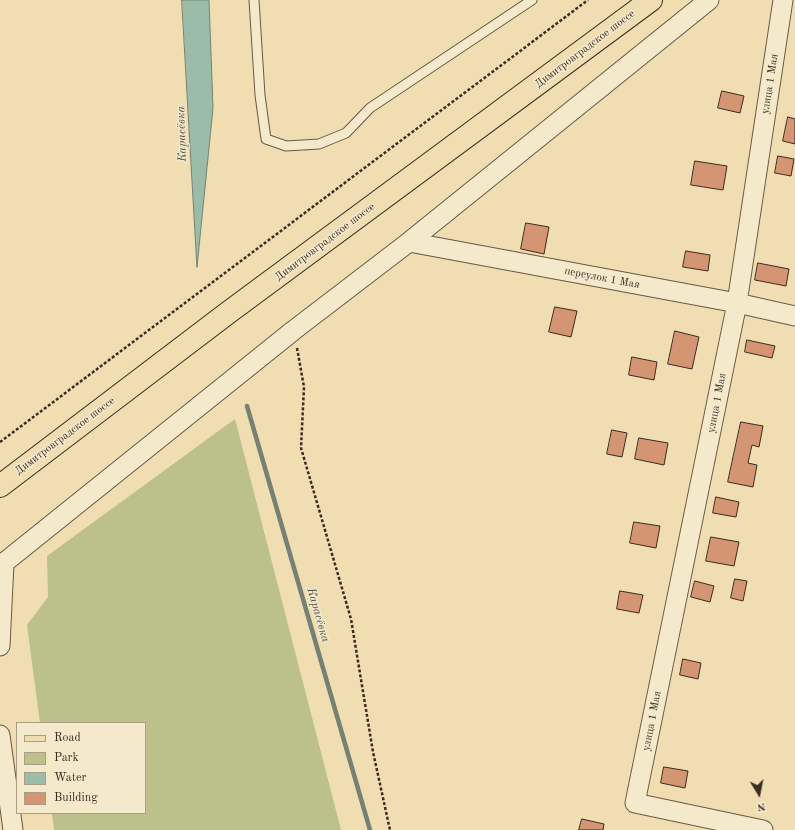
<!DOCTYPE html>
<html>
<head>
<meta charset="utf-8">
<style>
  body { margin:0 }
  #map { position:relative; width:795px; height:830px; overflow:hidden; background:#f0ddb1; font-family:"Old Standard TT",serif }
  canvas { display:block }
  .legend { position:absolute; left:16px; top:722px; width:130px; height:92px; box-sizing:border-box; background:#f5e9cc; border:1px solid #ab9d88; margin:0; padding:5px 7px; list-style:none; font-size:12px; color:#3c2b23 }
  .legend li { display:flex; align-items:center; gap:8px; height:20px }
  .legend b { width:20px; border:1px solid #ab9d88 }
  .north { position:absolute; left:739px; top:774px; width:40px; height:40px; -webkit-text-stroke:3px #f5e9cc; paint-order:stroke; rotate:170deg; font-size:11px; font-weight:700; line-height:16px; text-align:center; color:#3c2b23 }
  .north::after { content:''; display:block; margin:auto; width:14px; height:18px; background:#3c2b23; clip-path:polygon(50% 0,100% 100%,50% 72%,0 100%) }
</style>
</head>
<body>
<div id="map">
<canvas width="795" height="830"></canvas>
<ul class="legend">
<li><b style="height:5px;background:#f0ddb1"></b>Road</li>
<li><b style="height:11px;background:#bcc08a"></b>Park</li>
<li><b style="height:11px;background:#9bbca9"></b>Water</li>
<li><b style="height:11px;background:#d49573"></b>Building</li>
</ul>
<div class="north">N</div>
</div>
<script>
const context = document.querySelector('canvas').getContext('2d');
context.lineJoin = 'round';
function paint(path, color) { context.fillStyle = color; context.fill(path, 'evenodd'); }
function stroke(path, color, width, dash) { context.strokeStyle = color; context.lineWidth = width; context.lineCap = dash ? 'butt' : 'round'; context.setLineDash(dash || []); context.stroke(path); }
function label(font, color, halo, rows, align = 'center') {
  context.font = font + ' "Old Standard TT",serif'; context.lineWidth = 3; context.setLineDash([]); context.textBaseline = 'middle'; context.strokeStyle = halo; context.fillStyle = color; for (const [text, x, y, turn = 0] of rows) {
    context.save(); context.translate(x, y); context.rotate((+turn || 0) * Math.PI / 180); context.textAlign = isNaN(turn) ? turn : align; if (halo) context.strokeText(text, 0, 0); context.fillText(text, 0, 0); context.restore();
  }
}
const green = new Path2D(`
  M235,419L341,830H54L52,813H145V723H40L27,625L48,597L47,556Z`);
const water = new Path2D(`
  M182,0H209L213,108L197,267Z`);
const stream = new Path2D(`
  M247,406L370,830`);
const building = new Path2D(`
  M722,91L744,96L740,113L718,108Z
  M788,117L795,119V144L783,141Z
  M778,156L794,159L791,176L775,173Z
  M695,161L727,166L723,190L691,185Z
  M526,223L549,227L544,254L521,249Z
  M686,251L710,255L708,271L683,267Z
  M758,263L789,269L786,286L755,280Z
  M555,307L577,311L571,337L549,332Z
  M675,331L699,337L692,369L668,364Z
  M747,340L775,346L772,358L745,352Z
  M632,357L657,362L654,380L629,375Z
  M741,422L763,426L759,447L752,445L748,463L757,465L753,487L728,482Z
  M612,430L627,433L622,457L607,454Z
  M639,438L668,443L664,465L635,459Z
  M716,497L739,502L736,517L713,513Z
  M634,522L660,526L656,548L630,543Z
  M711,537L739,542L734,566L706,561Z
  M735,579L747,581L743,601L731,598Z
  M695,581L714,586L710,602L691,597Z
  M620,591L643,595L639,613L617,609Z
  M683,659L701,663L698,679L680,675Z
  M664,767L688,771L685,788L661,783Z
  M582,819L604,824L603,830H579Z`);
const path = new Path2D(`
  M297,348L304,387L301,448L351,619L373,752L390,830
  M0,442L588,0`);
const service = new Path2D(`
  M254,0L260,95L266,139L286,146L319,144L346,133L370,108L532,0`);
const minor = new Path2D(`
  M409,242L737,303L795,316
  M0,566L294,330L409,242L709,0
  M0,646L4,563
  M0,735L13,830
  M763,830L635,803L737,303L783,0`);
const primary = new Path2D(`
  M0,486L229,312L651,0`);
const streetNames = [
  ["Димитровградское шоссе",585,49,-37],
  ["улица 1 Мая",770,84,-81],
  ["Димитровградское шоссе",325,242,-37],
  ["переулок 1 Мая",602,278,11],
  ["улица 1 Мая",717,403,-79],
  ["Димитровградское шоссе",65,436,-37],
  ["улица 1 Мая",652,721,-79]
];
const waterNames = [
  ["Карасёвка",182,134,-92],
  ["Карасёвка",318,615,74]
];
paint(green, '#bcc08a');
paint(water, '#9bbca9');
stroke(water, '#758273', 1);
stroke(stream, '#758273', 4.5);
paint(building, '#d49573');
stroke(building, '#3c2b23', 1);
stroke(service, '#695846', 11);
stroke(minor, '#695846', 21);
stroke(primary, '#3c2b23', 24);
stroke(path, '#3c2b23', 2.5, [3, 2]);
stroke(service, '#f5e9cc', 9);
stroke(minor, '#f5e9cc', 19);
stroke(primary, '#f0ddb1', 22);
label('11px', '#3c2b23', '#f5e9cc', streetNames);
label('italic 12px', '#544f44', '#f5e9cc', waterNames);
</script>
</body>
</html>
